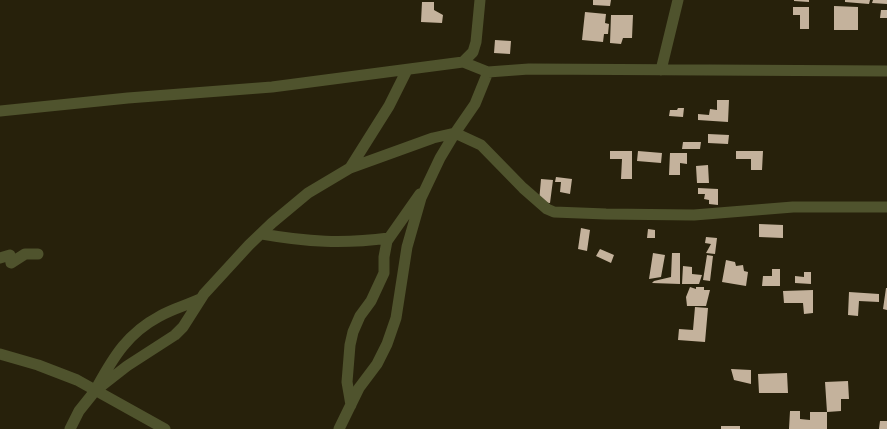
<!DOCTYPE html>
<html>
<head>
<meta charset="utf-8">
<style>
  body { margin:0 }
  canvas { display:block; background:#27210b }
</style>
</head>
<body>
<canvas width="887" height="429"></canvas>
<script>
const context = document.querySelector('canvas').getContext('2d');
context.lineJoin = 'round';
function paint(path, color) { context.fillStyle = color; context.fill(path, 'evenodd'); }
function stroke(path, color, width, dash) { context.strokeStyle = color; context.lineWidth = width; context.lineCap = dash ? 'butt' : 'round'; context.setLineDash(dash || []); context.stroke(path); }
const building = new Path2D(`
  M593,0H611L610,6L593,5Z
  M794,0H809V2L794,1Z
  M845,0H870L869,4L845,2Z
  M873,0H887V4L872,3Z
  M422,2H434V10L443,15L442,23L421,22Z
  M834,6L858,7V30H834Z
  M793,7H809V29H800V15H793Z
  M881,10H887V18H880Z
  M585,12L606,14L605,23L609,24L608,34H604L603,42L582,40Z
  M611,15H633L632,38H623L621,44L610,43Z
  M495,40L511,41L510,54L494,53Z
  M717,100H729L728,122L698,120V114L709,115L710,109L717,110Z
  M678,108H684L683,117L669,116L670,110H677Z
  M708,134L729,135L728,144L708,143Z
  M683,142H701L700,149H682Z
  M610,151H632V179H621L622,159H610Z
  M638,151L662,153L661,163L637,161Z
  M736,151H763L762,170H751V159H736Z
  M670,153H687V164L680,163V175H669Z
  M708,165L709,183H697L696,166Z
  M556,177L572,179L570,194L560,192L561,182H555Z
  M541,179L553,180L550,203L539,202Z
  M698,188L718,189V205L709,204V200L704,199L705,194H698Z
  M759,224L783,225V238L759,237Z
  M581,228L590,230L587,251L578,249Z
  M648,229L655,230V238H647Z
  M706,237L717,238L715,254L706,253L711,244L705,243Z
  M600,249L614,255L611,263L596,256Z
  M653,253L665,255L661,277L649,279Z
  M672,253H680V284L652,283L654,281L671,277Z
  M707,255L713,256L710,281L703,280Z
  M726,260L735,262L736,266L743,265L744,271L748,272L746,286L722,282Z
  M683,266L692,267V274L702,275L699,284H682Z
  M772,269H780V286H762L763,276H772Z
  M804,272H811V284L795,283V276L804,277Z
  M690,287L696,289V287H704V290H710L706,306H687L686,297Z
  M886,288H887V310L883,309Z
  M813,290V313L804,314L803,303H784L783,291Z
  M849,292L879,294V302L859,301L858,316L848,315Z
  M695,307L708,308L705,342L678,340L679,329L693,330Z
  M731,369L751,370V384L734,380Z
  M787,373L788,393H759L758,374Z
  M848,381L849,399H841V411L827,412L825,382Z
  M790,411H800V419L810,420V412H827V429H789Z
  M880,421H887V429H879Z
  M721,426H740V429H721Z`);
const street = new Path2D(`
  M463,62L488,72L529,69L887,71
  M661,70L678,0
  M0,111L128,98L272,87L463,62L473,52L476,42L480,0
  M350,168L433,138L455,133L481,145L523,188L547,209L554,212L606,214L694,215L793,207H887
  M262,234C307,242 343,244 389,238
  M0,258L10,255L11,263L25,254H38
  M0,354L38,365L77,380L165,429
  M97,387C114,356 128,333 160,316C172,309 187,305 200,299
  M351,405L347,382L350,345L353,332L360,316L371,301L384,273V257L387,241L420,194
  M70,429L79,411L95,391L127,366L175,335L183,327L204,294L249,245L272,223L308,193L350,168L389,106L407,70
  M339,429L359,388L377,364L387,344L396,318L407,247L421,198L440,158L455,133L475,104L488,72`);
paint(building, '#c4b29c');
stroke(street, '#4f532d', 11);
</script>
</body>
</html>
